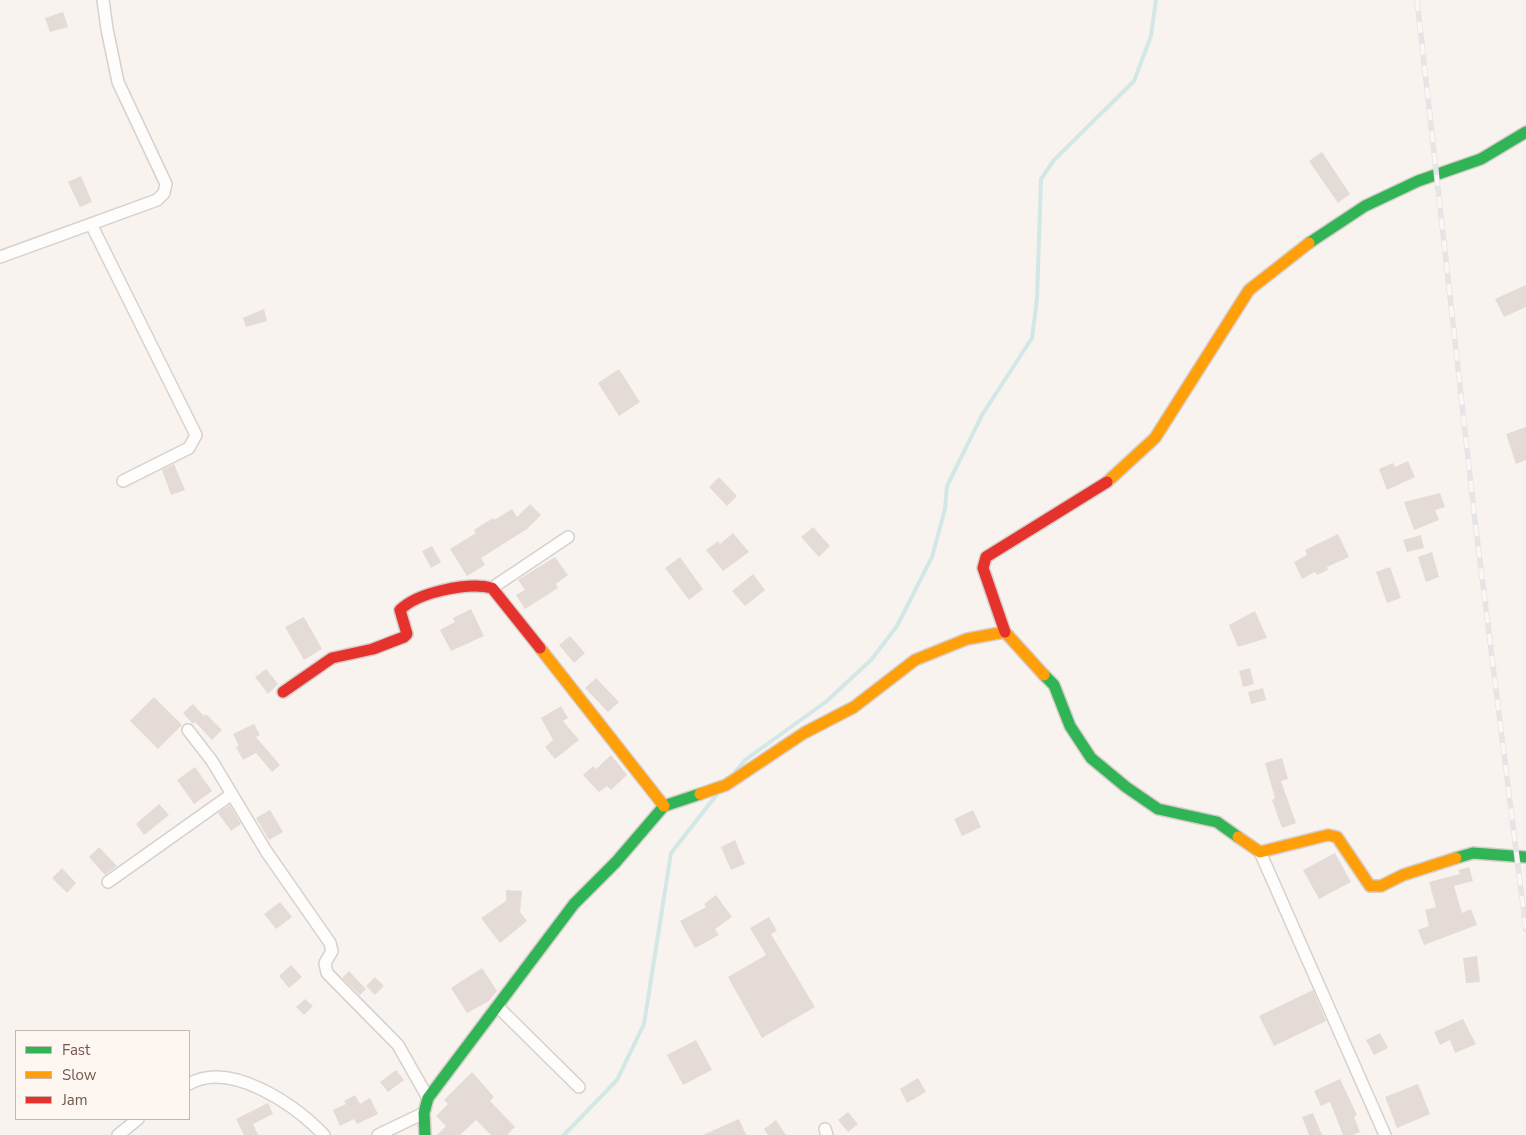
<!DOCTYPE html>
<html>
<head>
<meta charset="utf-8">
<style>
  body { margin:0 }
  #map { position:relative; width:1526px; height:1135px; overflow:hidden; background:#f8f3ee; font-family:"Nunito Sans",sans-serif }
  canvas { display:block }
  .legend { position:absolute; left:15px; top:1030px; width:175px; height:90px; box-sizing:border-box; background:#fef7f1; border:1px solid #c7b7b1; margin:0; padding:6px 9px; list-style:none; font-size:15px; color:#745750 }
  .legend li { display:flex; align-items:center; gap:10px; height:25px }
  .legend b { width:25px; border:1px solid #c7b7b1 }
</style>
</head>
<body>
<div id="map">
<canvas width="1526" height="1135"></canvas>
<ul class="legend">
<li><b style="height:6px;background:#30b455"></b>Fast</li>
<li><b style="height:6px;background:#ff9f0a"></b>Slow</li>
<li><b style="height:6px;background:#e5322d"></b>Jam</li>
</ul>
</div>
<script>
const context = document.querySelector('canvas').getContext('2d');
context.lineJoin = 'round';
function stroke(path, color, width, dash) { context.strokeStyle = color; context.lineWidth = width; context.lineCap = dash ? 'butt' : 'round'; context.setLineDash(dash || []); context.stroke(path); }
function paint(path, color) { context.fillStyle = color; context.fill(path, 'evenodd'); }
const stream = new Path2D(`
  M735,772L745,760L827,701L871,660L897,626L932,557L945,509L947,486L982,415L1032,338L1037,299L1041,179L1054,160L1134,81L1151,36L1156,0
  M564,1135L617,1080L644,1024L671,853L718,793`);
const building = new Path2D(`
  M63,12L68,27L50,32L45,18Z
  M1322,152L1350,194L1338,203L1309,161Z
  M81,176L92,202L80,207L68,182Z
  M1526,285V307L1504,317L1495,299Z
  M264,309L267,321L246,327L243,318Z
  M619,369L640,402L619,416L598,383Z
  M1526,427V460L1516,464L1506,434Z
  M1408,461L1415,477L1387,490L1379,469L1393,463L1395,467Z
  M174,464L185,490L171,495L162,470Z
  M719,477L737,496L727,506L709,487Z
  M1440,493L1445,507L1435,510L1439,520L1414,530L1404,502Z
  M530,504L541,515L527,529L481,558L485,565L467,576L450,549L476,533L474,530L493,518L494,520L512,509L517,517Z
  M813,527L830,546L819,557L801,537Z
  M733,533L749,552L723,571L706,550L718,541L720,544Z
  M1338,534L1349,557L1327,567L1328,570L1317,575L1315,572L1302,579L1294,562L1307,555L1305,550Z
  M1421,535L1424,548L1407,552L1403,540Z
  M432,546L441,562L431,568L422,551Z
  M1432,552L1439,577L1426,582L1418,557Z
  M555,557L568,575L556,584L558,588L525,609L516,595L525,590L518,580Z
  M680,557L703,589L689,600L665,568Z
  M1390,567L1401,598L1387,603L1376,572Z
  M753,574L765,590L745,606L732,591Z
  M471,609L484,636L451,651L440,630L455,622L453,618Z
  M1255,611L1267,638L1238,647L1229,625Z
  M304,617L322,649L304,660L285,627Z
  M570,636L585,653L574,663L559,645Z
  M1250,668L1254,684L1243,687L1239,671Z
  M266,669L278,684L268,694L255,677Z
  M596,678L619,702L608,712L585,688Z
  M1263,688L1266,700L1251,704L1248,692Z
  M154,697L182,725L158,749L130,721Z
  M193,704L204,716L206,714L222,730L212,740L195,722L193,724L183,713Z
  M561,706L568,718L563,721L579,740L555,759L545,747L553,740L541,718Z
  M254,724L260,735L256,737L280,765L272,772L256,753L243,760L236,747L239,746L233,734Z
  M611,755L627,775L611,790L607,786L599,792L583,775L593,766L596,769Z
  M1282,758L1288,779L1281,781L1296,823L1282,828L1272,800L1275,798L1265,763Z
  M195,767L212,791L194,804L177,780Z
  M159,804L169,815L144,835L136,824Z
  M230,805L241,824L231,831L218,813Z
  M270,810L283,832L269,840L256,818Z
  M973,810L981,827L962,836L954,819Z
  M735,840L745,864L731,870L721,847Z
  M99,847L117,866L105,875L89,857Z
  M1335,853L1351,882L1319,899L1303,870Z
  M1469,867L1473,881L1454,886L1462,913L1471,909L1477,925L1424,945L1418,930L1429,926L1425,910L1436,907L1429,882L1460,874L1458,870Z
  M62,868L76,883L67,893L52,878Z
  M506,890L522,891L520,912L527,921L500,943L481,918L506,901Z
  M716,895L732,917L715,929L719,935L695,948L680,921L706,907L704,904Z
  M280,902L292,917L276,929L264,914Z
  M769,917L777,931L771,934L815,1007L762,1038L728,977L766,955L750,928Z
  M1477,956L1480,982L1466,983L1463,958Z
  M291,965L302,977L289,988L279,976Z
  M482,968L497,991L489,1001L467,1013L451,988Z
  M349,971L366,989L360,995L342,978Z
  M375,977L384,986L375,995L366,986Z
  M1313,990L1326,1021L1274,1046L1259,1016Z
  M305,999L313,1006L304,1015L296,1007Z
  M1463,1019L1476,1044L1455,1053L1450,1040L1440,1045L1434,1032Z
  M1380,1033L1388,1048L1374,1055L1366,1040Z
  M696,1040L712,1070L683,1085L667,1055Z
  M396,1070L404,1080L388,1092L380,1082Z
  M472,1072L494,1097L490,1101L515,1127L507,1135H491L476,1120L460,1135H437L446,1126L436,1116L448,1104L444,1100Z
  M918,1078L926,1092L907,1103L900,1089Z
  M1340,1079L1357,1115L1354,1117L1360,1132L1353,1135H1343L1330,1102L1321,1106L1314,1091Z
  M1418,1084L1430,1114L1397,1128L1385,1097Z
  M355,1095L360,1104L370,1098L378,1114L357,1124L354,1119L340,1126L333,1110L346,1104L344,1101Z
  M268,1103L273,1114L253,1124L258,1135H244L236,1119Z
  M848,1112L858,1124L848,1132L838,1120Z
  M1313,1113L1322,1135H1309L1302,1117Z
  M739,1119L746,1135H703Z
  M776,1120L786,1135H768L764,1129Z`);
const street = new Path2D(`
  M91,224L196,435L189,448L123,481
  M0,257L157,200L164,193L166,184L118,82L107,29L103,0
  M492,588L568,537
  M188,730L212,761L266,851L330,943L332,951L325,963L327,973L398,1045L428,1098
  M1260,852L1385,1135
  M108,882L232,794
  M497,1006L579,1087
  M189,1084C231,1060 295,1105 324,1135
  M825,1129L827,1135
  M118,1135L138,1119
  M378,1135L424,1113`);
const fast = new Path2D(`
  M1309,243L1365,206L1418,181L1481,159L1526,132
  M1044,675L1054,685L1070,726L1091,758L1126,787L1158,809L1217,822L1238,837
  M1456,858L1473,853L1526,857
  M425,1135L424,1113L428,1098L574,904L616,862L664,806L700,794`);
const slow = new Path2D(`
  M1107,482L1155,438L1249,290L1309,243
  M540,648L664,806
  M700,794L726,785L804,733L854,707L915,660L967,639L1005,632L1044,675
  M1238,837L1260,852L1328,835L1337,837L1370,886H1381L1403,875L1456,858`);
const jam = new Path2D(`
  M1005,632L983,568L986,557L1107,482
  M283,692L332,658L373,649L404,637L407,634L400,610C418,592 468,582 492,588L540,648`);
const rail = new Path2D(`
  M1417,0L1475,521L1526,930`);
stroke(stream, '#d2e8e6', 4);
paint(building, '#e4dbd6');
stroke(street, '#d7d0cc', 14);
stroke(fast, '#d7ceca', 14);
stroke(slow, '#d7ceca', 14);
stroke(jam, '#d7ceca', 14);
stroke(street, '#fefdfc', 11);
stroke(fast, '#30b455', 11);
stroke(slow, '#ff9f0a', 11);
stroke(jam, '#e5322d', 11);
stroke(rail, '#e5e4e6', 5.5);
stroke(rail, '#fef7f1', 4, [11]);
</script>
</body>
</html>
